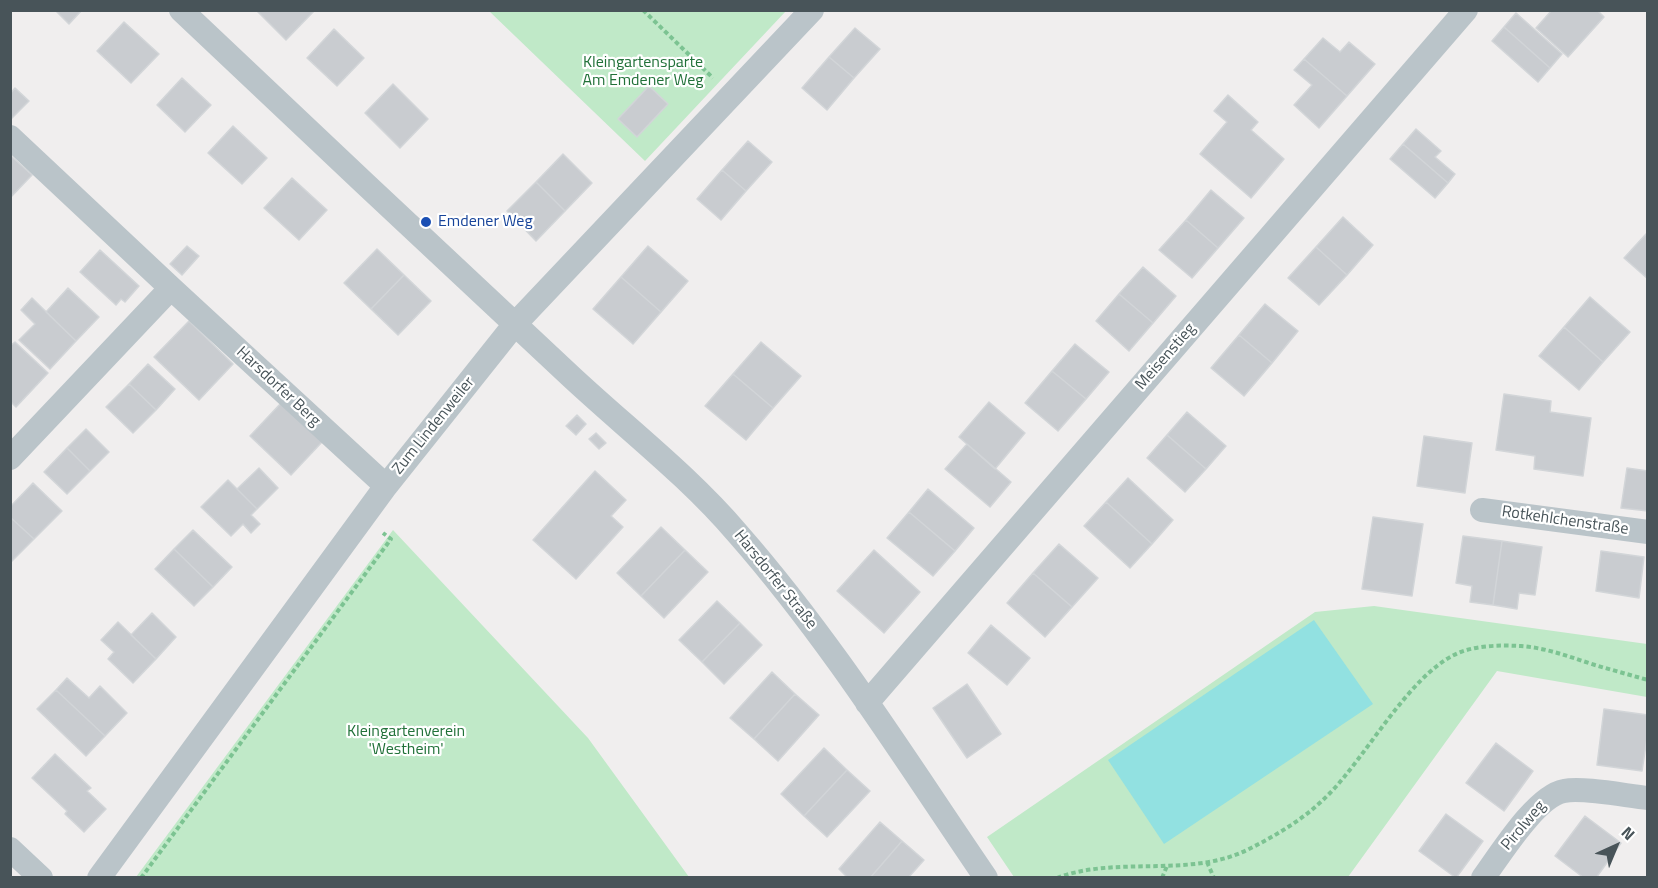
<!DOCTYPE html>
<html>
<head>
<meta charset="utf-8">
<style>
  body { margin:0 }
  #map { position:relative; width:1658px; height:888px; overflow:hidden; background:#f0eeee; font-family:"Titillium Web",sans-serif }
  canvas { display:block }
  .frame { position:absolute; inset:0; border:12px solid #485459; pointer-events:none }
  .north { position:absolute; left:1586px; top:816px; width:60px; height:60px; -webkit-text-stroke:4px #fff; paint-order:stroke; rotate:44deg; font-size:16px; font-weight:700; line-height:24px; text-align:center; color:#485459 }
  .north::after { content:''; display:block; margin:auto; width:21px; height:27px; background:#485459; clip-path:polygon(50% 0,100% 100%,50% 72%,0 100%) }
</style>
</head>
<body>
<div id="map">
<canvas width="1658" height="888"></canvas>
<div class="frame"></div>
<div class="north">N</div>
</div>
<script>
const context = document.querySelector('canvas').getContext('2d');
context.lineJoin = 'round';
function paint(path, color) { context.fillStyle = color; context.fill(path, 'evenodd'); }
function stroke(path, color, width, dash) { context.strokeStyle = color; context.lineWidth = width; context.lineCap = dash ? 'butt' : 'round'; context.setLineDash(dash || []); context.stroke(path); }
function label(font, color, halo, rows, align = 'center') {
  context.font = font + ' "Titillium Web",sans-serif'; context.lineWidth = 4.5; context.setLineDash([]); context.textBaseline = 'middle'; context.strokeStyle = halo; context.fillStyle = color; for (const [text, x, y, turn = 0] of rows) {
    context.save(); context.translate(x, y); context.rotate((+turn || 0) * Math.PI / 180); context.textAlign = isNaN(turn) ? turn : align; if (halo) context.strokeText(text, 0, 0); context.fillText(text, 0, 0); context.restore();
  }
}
const green = new Path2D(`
  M489,11H786L645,161Z
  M393,530L588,738L689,877H136Z
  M1374,606L1647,644V697L1497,671L1348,877H1014L987,837L1315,612Z`);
const water = new Path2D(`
  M1314,620L1373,704L1164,844L1108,760Z`);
const building = new Path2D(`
  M55,10H82L69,24Z
  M256,10H315L286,40Z
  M1552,10H1597L1604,17L1568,57L1536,28Z
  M1516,13L1562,54L1550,68L1504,27Z
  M124,22L159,54L131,83L97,51Z
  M1504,27L1550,68L1538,82L1492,41Z
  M855,28L880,49L854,78L829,57Z
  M334,29L364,58L337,86L307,58Z
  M1323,38L1340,52L1349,42L1375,64L1347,96L1304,59Z
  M829,57L854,78L827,110L802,88Z
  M1304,59L1347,96L1319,128L1294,105L1312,85L1294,70Z
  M182,78L211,105L185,132L157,105Z
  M393,84L428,119L400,148L365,113Z
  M649,86L668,104L637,137L618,119Z
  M15,88L29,101L10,120V94Z
  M1228,95L1258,122L1251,130L1284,159L1251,198L1200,154L1227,122L1214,111Z
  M233,126L267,158L242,184L208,153Z
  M1416,129L1441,151L1435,157L1455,174L1448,183L1403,144Z
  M748,141L772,162L746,191L722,170Z
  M1403,144L1448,183L1435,198L1390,159Z
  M563,154L592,183L565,211L536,182Z
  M10,155L32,175L10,198Z
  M722,170L746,191L721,220L697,199Z
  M292,178L327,210L299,240L264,208Z
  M536,182L565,211L536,241L507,211Z
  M1211,190L1244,218L1218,248L1186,220Z
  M1343,217L1373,245L1347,275L1316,247Z
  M1186,220L1218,248L1192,278L1159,250Z
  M1646,234L1648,236V279L1624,258Z
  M187,246L199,256L182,275L170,264Z
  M648,246L688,281L661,312L621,277Z
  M1316,247L1347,275L1319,305L1288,278Z
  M377,249L404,275L371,309L344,283Z
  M100,250L139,286L125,302L121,299L116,305L80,272Z
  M1143,267L1176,296L1153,323L1119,294Z
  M404,275L431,301L398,335L371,309Z
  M621,277L661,312L633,344L593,309Z
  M68,288L99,317L76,341L46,312Z
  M1119,294L1153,323L1129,351L1096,321Z
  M1590,297L1630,332L1603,362L1564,327Z
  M32,298L76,341L50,369L19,340L35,324L21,310Z
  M1265,304L1298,331L1272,363L1239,335Z
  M189,321L233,364L199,400L154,357Z
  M1564,327L1603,362L1579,390L1539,356Z
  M1239,335L1272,363L1244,396L1211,368Z
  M15,342L48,373L16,407L10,401V346Z
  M761,342L801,376L773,408L733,374Z
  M1075,344L1109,372L1086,399L1052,371Z
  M148,364L175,389L156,410L129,384Z
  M1052,371L1086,399L1058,431L1025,403Z
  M733,374L773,408L746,440L705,406Z
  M129,384L156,410L133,433L106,407Z
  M1504,394L1551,401L1550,412L1591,418L1583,476L1534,469L1535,456L1496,450Z
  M282,402L323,441L291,475L250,436Z
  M989,402L1025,433L995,469L959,437Z
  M1187,412L1226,446L1206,469L1167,435Z
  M577,415L586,424L576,435L566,426Z
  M86,429L109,452L90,471L67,448Z
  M596,433L606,443L599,449L589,439Z
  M1167,435L1206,469L1185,492L1147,458Z
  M1424,436L1472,443L1465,493L1417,486Z
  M967,444L1011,482L990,507L945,469Z
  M67,448L90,471L67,494L44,472Z
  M259,468L278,488L257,509L237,489Z
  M1627,468L1648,471V511L1621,508Z
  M595,471L626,500L611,516L623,527L576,579L533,540Z
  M1128,478L1173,520L1152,544L1106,502Z
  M228,480L257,509L251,515L260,524L251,533L243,524L231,536L201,507Z
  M33,483L62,511L34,539L10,517V507Z
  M928,489L974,528L955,551L909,512Z
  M1106,502L1152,544L1130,568L1084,526Z
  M909,512L955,551L933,576L887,538Z
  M10,517L34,539L10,563Z
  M1373,517L1423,524L1412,596L1362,589Z
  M661,527L685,550L641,596L617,573Z
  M193,530L232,567L213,587L174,549Z
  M1463,536L1502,541L1493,605L1470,602L1472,586L1456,583Z
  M1502,541L1542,547L1535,595L1519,593L1517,609L1493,605Z
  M1059,544L1098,578L1072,607L1033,573Z
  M174,549L213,587L194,606L155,569Z
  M685,550L708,572L664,618L641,596Z
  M874,550L920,592L884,633L837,591Z
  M1601,551L1644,557L1639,598L1596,591Z
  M1033,573L1072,607L1045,637L1007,603Z
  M717,601L740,623L702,662L679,640Z
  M152,613L176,637L156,659L131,635Z
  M118,622L156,659L133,683L108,659L114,652L101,640Z
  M740,623L762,645L724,684L702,662Z
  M991,625L1030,658L1007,685L968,653Z
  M772,672L795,694L754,739L730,718Z
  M67,678L89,698L100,686L127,713L105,736L56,690Z
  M967,684L1001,734L967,758L933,708Z
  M56,690L105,736L86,756L37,709Z
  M795,694L819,715L778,761L754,739Z
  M1604,709L1648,715V732L1642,771L1597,765Z
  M1496,743L1533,771L1504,811L1466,783Z
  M824,748L847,770L804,816L781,794Z
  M55,754L91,788L87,791L106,809L84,832L65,814L67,811L32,778Z
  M847,770L870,791L827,837L804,816Z
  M1446,814L1483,841L1456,878L1419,851Z
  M1585,816L1621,843L1596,878H1584L1555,856Z
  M880,822L902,841L870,878H848L839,869Z
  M902,841L924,860L908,878H870Z`);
const path = new Path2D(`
  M643,10L713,78
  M1207,862L1214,878
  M141,878L391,539L383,533
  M1057,878C1117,855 1190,879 1249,849C1279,834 1307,817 1330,793C1367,755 1408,678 1454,655C1473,645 1500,645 1521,646C1547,648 1570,657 1595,665C1612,670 1630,675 1648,680
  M1162,878L1167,866`);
const minor = new Path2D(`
  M181,10C308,131 436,250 564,370C622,425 686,473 738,534C831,640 906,761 986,878
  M10,137L171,288L386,486
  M10,458L171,288
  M1482,510L1648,532
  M867,703L1466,10
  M10,849L41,878
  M99,878L386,486L515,324L812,10
  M1483,878C1500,855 1536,796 1564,791C1583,787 1627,796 1648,798`);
const markers = [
  [426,222,6,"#1a4fb4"]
];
const parkNames = [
  ["Kleingartensparte",643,63],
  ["Am Emdener Weg",643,81],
  ["Kleingartenverein",406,732],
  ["'Westheim'",406,750]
];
const transitNames = [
  ["Emdener Weg",438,222]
];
const streetNames = [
  ["Meisenstieg",1166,357,-49],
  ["Harsdorfer Berg",278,387,43],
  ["Zum Lindenweiler",434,426,-51],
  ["Rotkehlchenstraße",1565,521,8],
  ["Harsdorfer Straße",775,580,51],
  ["Pirolweg",1524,826,-50]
];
paint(green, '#c0e9c8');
paint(water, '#92e1e1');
paint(building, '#c9ccd0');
stroke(building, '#d2d5d8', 1.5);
stroke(path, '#7cc392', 4, [4.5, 3]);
stroke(minor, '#bac4c9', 24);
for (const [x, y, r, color] of markers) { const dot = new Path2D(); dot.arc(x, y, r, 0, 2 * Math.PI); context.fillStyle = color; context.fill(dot); stroke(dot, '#fff', 2); }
label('16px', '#217139', '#fff', parkNames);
label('16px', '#164399', '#fff', transitNames, 'left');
label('16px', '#485459', '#fff', streetNames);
</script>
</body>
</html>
